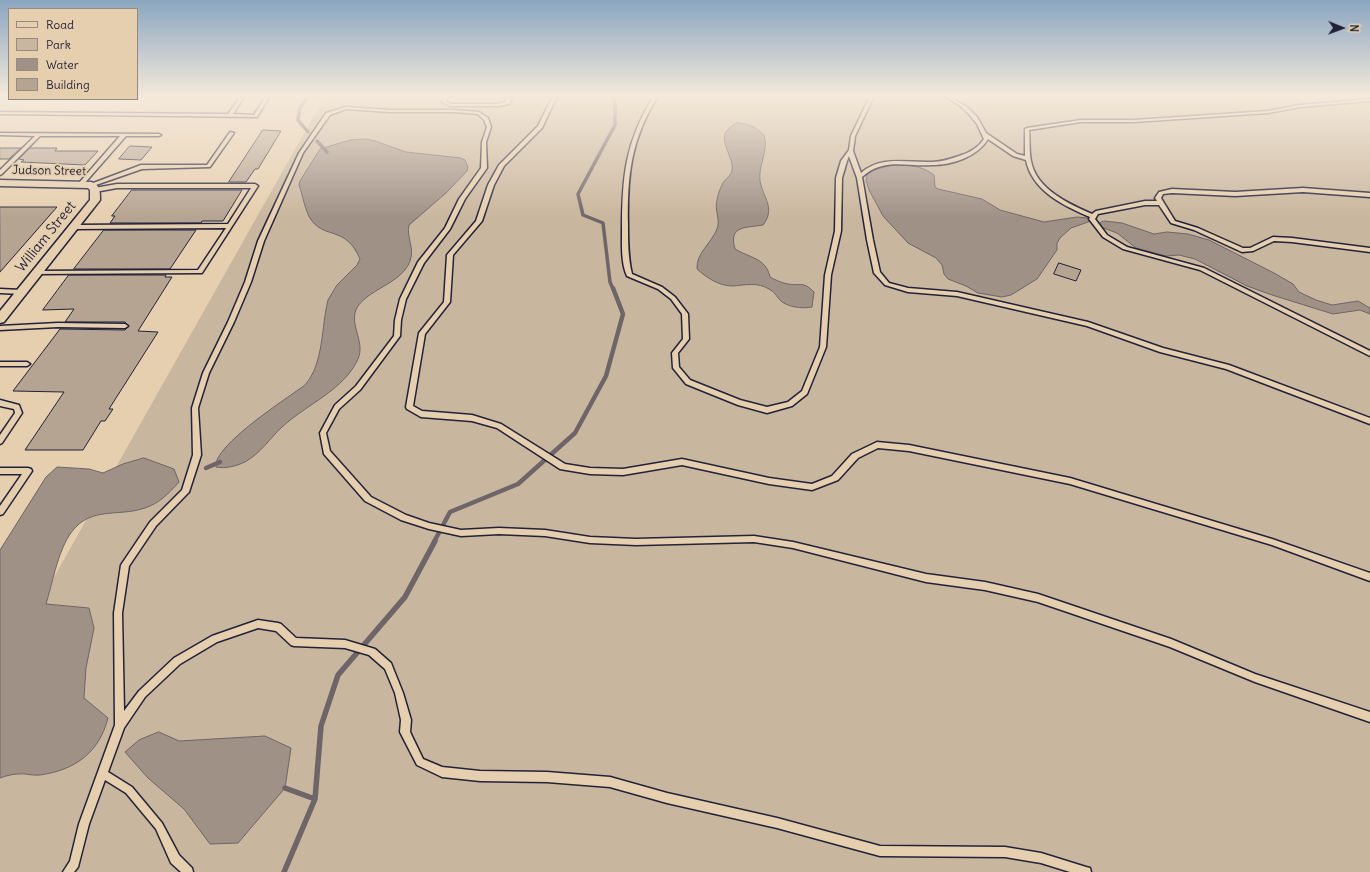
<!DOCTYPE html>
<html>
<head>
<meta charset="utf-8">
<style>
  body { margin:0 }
  #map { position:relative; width:1370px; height:872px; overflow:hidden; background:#e6cfaf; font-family:Delius,sans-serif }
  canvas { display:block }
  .legend { position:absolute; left:8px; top:8px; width:130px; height:92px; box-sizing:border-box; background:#e6cfaf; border:1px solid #988a81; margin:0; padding:5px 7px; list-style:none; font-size:12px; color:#22223b }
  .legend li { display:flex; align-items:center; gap:8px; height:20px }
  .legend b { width:20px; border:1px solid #988a81 }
  .north { position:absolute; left:1322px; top:8px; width:40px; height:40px; -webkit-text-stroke:3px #e6cfaf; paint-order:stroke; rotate:91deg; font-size:11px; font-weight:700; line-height:16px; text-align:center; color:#22223b }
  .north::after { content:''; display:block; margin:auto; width:14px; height:18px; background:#22223b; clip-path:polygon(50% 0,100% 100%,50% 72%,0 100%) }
</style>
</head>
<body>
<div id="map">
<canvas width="1370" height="872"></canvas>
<ul class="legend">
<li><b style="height:5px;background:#e6cfaf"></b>Road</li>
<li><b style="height:11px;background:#c9b69e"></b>Park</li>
<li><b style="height:11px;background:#a09186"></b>Water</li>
<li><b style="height:11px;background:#b6a492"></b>Building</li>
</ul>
<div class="north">N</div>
</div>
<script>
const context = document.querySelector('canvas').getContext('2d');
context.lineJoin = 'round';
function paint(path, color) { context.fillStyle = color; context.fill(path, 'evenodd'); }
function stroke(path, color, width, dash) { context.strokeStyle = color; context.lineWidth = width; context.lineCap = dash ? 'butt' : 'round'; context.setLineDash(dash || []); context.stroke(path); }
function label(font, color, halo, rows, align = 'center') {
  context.font = font + ' Delius,sans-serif'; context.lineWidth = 4; context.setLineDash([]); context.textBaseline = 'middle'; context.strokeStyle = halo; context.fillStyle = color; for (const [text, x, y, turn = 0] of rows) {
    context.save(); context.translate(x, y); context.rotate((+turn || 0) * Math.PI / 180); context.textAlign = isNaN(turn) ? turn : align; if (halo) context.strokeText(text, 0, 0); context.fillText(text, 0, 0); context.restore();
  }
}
const green = new Path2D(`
  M325,96H1370V872H0V673Z`);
const water = new Path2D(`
  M737,123C748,123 756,127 764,135C769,151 758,165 760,181C763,198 776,208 763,225C746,228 728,225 735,249C750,258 766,258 770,277C775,280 782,283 788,284C802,286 803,281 814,292L812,307C803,309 786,307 780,300C776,296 775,292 769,289C758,282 745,285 733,286C719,286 707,278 697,269C696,253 711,244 717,229C721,219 714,211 717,200C718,194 720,188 723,183C726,178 730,177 732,171C735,154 710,135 737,123Z
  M366,139L375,141L406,152L461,158L465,160L468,167L467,171L446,193L409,225C406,237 415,248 410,261C402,283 371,288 358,306C347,323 366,341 358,359C344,390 307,404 282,427C270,438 261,453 245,462C236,466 226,469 216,467C212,446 289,397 305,385C324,363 321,328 328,300L337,285L357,265L360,259C346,226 326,239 312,221C305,212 303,196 299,185L300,181L320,149L350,140Z
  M894,165C909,164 922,166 934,175L935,187L938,189L982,199L1000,210L1044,222L1077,217L1088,218L1091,221L1071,228L1060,238L1057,243V250L1037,279L1011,295L1002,297L978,293L966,286L948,279L944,274L942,265L936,258L908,243L883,216L869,190L866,180L867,175L870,171Z
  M1104,221L1122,223L1154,234L1167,232L1188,234L1209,240L1274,273L1293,284L1299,292L1316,300L1332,305L1358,301L1370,308V314L1360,310L1333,314L1272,295L1247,286L1195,259L1179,255L1166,256L1136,248L1117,233L1101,227L1100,223Z
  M144,458L174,469L179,482C169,493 160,503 145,508C115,518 87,504 67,539C57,557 52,584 46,604L89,608L94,628L86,668L84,698L108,718C99,753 75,770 40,775C33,776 25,773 18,774C12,774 6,776 0,778V550L46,477L57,467L89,469L103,473L123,464Z
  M159,732L179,741L265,736L291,748L285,788L238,843L210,844L184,809L148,778L125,752L139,740Z`);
const streamFar2 = new Path2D(`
  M308,96L300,108L298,120L308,132
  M612,96L615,103V125L578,194L583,215L603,223L610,282L613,289
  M317,141L327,152`);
const streamFar1 = new Path2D(`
  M206,468L220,462
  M434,542L450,512L518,484L575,433L606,376L623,314L613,288`);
const stream = new Path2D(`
  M315,799L321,726L338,675L405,597L435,541
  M284,872L315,799L285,788`);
const building = new Path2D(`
  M263,130L281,131L258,169H255L246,182H229Z
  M130,146L152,147L141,160L119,159Z
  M0,148H21L9,159H0Z
  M30,148H57L55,151H98L85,165L21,162L24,160L19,159Z
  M132,190H242L223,221H202L201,223H110L115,216H112Z
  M0,207H57L0,272Z
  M104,230H196L170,269H74Z
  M1059,263L1081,270L1076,281L1054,274Z
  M69,275H166L165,277H172L138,331L158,332L109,409H113L105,421H101L83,450H25L64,392L13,391L60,329L125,330L129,326L125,322H65L74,309L43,310Z`);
const service = new Path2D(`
  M241,96H245L233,114L254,115L266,96H270L257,117H255L0,114V112L228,114Z
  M444,96H448L446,101L451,104H498L505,102L509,96H513L509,104L498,106H450L442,102Z
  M553,96H557L542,128L504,166L494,185L482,221L453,255L450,302L425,334L413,406L422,411L472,415L501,424L565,464L590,468L623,469L682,459L769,478L812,484L832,476L852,454L875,443L877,442L909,445L1070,478L1272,539L1370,573V581L1272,545L1070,484L909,451L878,448L858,458L838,480L812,490L769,484L682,465L623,475L590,474L560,469L497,428L472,421L421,417L407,409L406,407L419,333L444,302L447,255L476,221L488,185L499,165L538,126Z
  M654,96H658C631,139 627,175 628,225C628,241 628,258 632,274L662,287L675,297L688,314L689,339L678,353L679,367L690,380L740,400L767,407L788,402L802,391L820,347L825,275L835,231L836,178L841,161L849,150L851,136L870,96H874L855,136L853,151L861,173C881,155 907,163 932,162C941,162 950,159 959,156C969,153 978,148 984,139L977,124L969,114L959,105L944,96H949L968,108L977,117L986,133L1017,154L1025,156V129L1027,128L1081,120H1134L1268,111L1300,105L1370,99V101L1300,107L1268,113L1134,122H1081L1029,130C1030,140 1029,152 1031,161C1036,189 1069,204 1092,214L1096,211L1145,201H1157L1155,198L1159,192L1172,189L1235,192L1303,188L1370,193V197L1303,192L1235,196L1172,193L1163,194L1161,198L1175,221L1198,228L1243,248H1250L1273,237L1292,238L1370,248V252L1292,242L1274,241L1253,251L1242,252L1194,230L1171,223L1159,205H1145L1098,214L1095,219L1107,235L1127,247L1204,268L1370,351V356L1200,270L1123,249L1103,237L1089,219L1090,217C1064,206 1032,191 1026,160L1013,156L988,139C977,157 952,165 932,165C906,167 884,157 862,177L873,240L880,272L889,283L908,288L957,292L1088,322L1163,348L1229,365L1370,418V424L1226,369L1160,352L1087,326L957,296L908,292L885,285L874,273L867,240L857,178L849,156L847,161L842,178L841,231L831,275L826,347L807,394L792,406L767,413L738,405L686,384L673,368L672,353L683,339L682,314L671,299L658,289L627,276C621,263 622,246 622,231C622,178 625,141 654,96Z
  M346,107L390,110H454L479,112L488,118L491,127L486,142L487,168L465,199L450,229L424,263L406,299L401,320L400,336L360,390L339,409L326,433L330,451L371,497L406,515L429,523L461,530L499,528L545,530L590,537L636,539L754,536L793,542L926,574L985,582L1038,594L1171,639L1255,674L1370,712V722L1255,682L1170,647L1038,602L985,590L926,582L793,548L754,542L636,545L590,543L545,536L499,534L461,536L429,529L401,520L365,501L324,454L320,433L335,405L356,386L394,336L395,320L400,299L418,262L445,228L459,199L481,168L482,142L487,127L484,120L478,114L454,112H390L346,109L330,115L303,153L264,241L251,282L234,322L209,373L198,408L201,455L189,492L156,526L129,566L122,613L124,711L139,691L174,658L212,636L258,620L278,623L281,624L296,638L345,640L375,649L391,663L403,693L411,720L410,732L423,759L442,767L480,771L547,772L610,777L667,793L777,818L880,846L1005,847L1041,853L1086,867L1090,868L1091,872H1070L1041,863L1005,857L880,856L777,828L667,803L610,787L547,782L480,781L442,777L417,765L400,732L401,720L395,693L385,669L369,655L345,648L294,646L291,645L276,631L258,628L217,642L180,664L145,697L124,728L108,772L132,787L162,823L179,855L192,868L193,872H181L171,863L156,829L126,793L105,780L89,824L78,867L74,872H63L70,861L79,824L115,725L114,613L121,565L150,522L182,490L193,455L192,408L203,373L228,322L245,282L258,241L299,153L326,113Z
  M230,132L234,133L210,167L142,169L93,186H89L88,185L141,165H207Z
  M0,133L159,134L161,135L159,136H126L83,185H79V183L120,136H40L2,174L0,175V170L35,136L0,135Z
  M117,184H255L258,186L202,273L36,274V272L38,271L198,270L226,228L74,229L71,227L74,225L228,224L251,188H117L95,192L92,190L95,188Z
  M0,289L22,290L25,292L22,294L0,293Z
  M58,323L125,324L128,326L125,328L58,327L0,330V326Z
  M0,362H27L30,364L27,366H0Z
  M0,400L19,405L22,413L2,443L0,444V435L15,413L14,409L0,406Z
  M0,468H28L31,469L32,471L3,514L0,515V506L22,474H0Z`);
const minor = new Path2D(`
  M0,180L91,182C100,184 100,192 100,200L4,322L0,323V311L90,200V190L88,188L0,186Z`);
const farStreetnames = [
  ["Judson Street",49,171,1]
];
const streetNames = [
  ["William Street",46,237,-51]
];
paint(green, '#c9b69e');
paint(water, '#a09186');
stroke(water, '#6e6568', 1);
stroke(streamFar2, '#6e6568', 3.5);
stroke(streamFar1, '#6e6568', 4.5);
stroke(stream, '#6e6568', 5.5);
paint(building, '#b6a492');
stroke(building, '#22223b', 1);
stroke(service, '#22223b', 3);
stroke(minor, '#22223b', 3);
paint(service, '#e6cfaf');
paint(minor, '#e6cfaf');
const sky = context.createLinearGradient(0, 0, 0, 218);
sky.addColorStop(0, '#8ba6c1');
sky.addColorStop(0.44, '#f4e9db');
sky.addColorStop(1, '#f4e9db00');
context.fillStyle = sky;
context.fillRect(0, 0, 1370, 218);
label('12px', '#22223b', '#e6cfaf', farStreetnames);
label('14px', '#22223b', '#e6cfaf', streetNames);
</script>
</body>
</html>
